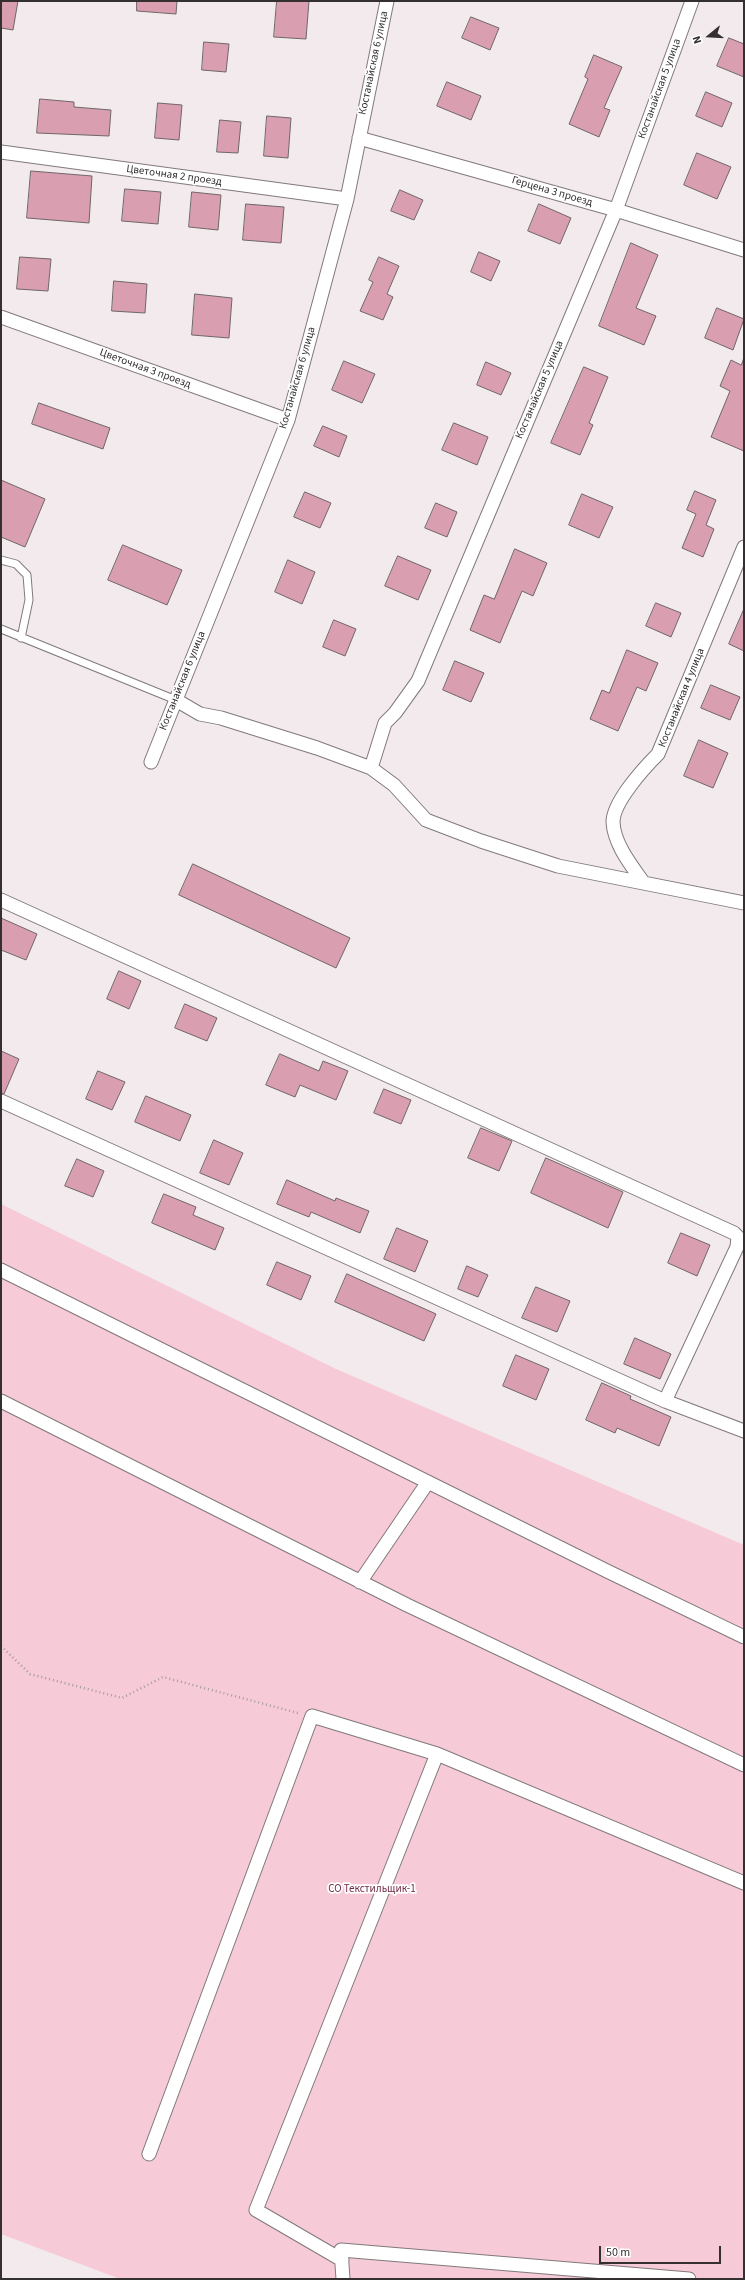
<!DOCTYPE html>
<html>
<head>
<meta charset="utf-8">
<style>
  body { margin:0 }
  #map { position:relative; width:745px; height:2280px; overflow:hidden; background:#f3eaed; font-family:"Source Sans 3",sans-serif }
  canvas { display:block }
  .frame { position:absolute; inset:0; border:2px solid #343031; pointer-events:none }
  .north { position:absolute; left:689px; top:16px; width:40px; height:40px; -webkit-text-stroke:3px #fff; paint-order:stroke; rotate:252deg; font-size:11px; font-weight:700; line-height:16px; text-align:center; color:#343031 }
  .north::after { content:''; display:block; margin:auto; width:14px; height:18px; background:#343031; clip-path:polygon(50% 0,100% 100%,50% 72%,0 100%) }
  .scale { position:absolute; left:599px; top:2246px; width:122px; height:18px; box-sizing:border-box; border:2px solid #343031; border-top:0; padding-left:5px; font-size:12px; line-height:14px; white-space:nowrap; color:#343031; -webkit-text-stroke:3px #fff; paint-order:stroke }
</style>
</head>
<body>
<div id="map">
<canvas width="745" height="2280"></canvas>
<div class="frame"></div>
<div class="north">N</div>
<div class="scale">50 m</div>
</div>
<script>
const context = document.querySelector('canvas').getContext('2d');
context.lineJoin = 'round';
function paint(path, color) { context.fillStyle = color; context.fill(path, 'evenodd'); }
function stroke(path, color, width, dash) { context.strokeStyle = color; context.lineWidth = width; context.lineCap = dash ? 'butt' : 'round'; context.setLineDash(dash || []); context.stroke(path); }
function label(font, color, halo, rows, align = 'center') {
  context.font = font + ' "Source Sans 3",sans-serif'; context.lineWidth = 3.5; context.setLineDash([]); context.textBaseline = 'middle'; context.strokeStyle = halo; context.fillStyle = color; for (const [text, x, y, turn = 0] of rows) {
    context.save(); context.translate(x, y); context.rotate((+turn || 0) * Math.PI / 180); context.textAlign = isNaN(turn) ? turn : align; if (halo) context.strokeText(text, 0, 0); context.fillText(text, 0, 0); context.restore();
  }
}
const green = new Path2D(`
  M1,1204L336,1369L744,1545V2279H120L1,2234Z`);
const building = new Path2D(`
  M1,1H18L13,30L1,28Z
  M137,1H177L176,14L137,11Z
  M277,1H309L306,39L274,37Z
  M471,17L499,28L490,50L462,38Z
  M729,38L744,44V77L717,66Z
  M204,42L229,44L226,72L202,70Z
  M594,55L622,67L604,108L610,110L599,137L569,124L588,79L585,77Z
  M447,82L481,96L471,120L437,106Z
  M706,92L732,103L722,127L696,116Z
  M40,99L74,102V107L111,110L109,136L37,133Z
  M158,103L182,105L179,140L155,138Z
  M267,116L291,118L288,158L264,156Z
  M220,120L241,122L238,153L217,152Z
  M697,153L731,167L717,199L684,185Z
  M31,171L92,176L89,223L27,218Z
  M125,189L161,192L158,224L122,221Z
  M400,190L423,200L414,220L391,211Z
  M192,192L221,195L218,230L189,227Z
  M246,204L284,207L281,243L243,240Z
  M539,204L571,218L560,244L528,231Z
  M631,243L658,255L636,308L656,316L644,345L599,326Z
  M479,252L500,261L491,281L471,272Z
  M20,257L51,259L48,291L17,289Z
  M379,257L399,266L387,294L393,297L383,320L360,311L373,282L369,280Z
  M114,281L147,284L145,313L112,311Z
  M195,294L232,298L229,338L192,335Z
  M717,308L744,319L733,350L705,338Z
  M744,358V451L711,437L730,391L720,386L731,360L741,365Z
  M344,361L375,374L362,403L332,390Z
  M486,362L511,373L501,395L477,385Z
  M584,367L608,377L589,423L593,425L580,455L551,443Z
  M39,403L110,428L103,449L32,424Z
  M454,423L488,437L477,465L442,450Z
  M323,426L347,436L339,457L314,446Z
  M1,480L45,499L25,547L1,537Z
  M695,491L716,500L706,525L714,529L703,557L682,548L696,514L687,510Z
  M305,492L331,503L320,528L294,517Z
  M582,494L613,507L599,538L569,525Z
  M436,503L457,512L447,537L425,528Z
  M123,545L182,570L167,605L108,580Z
  M515,549L547,563L533,596L522,591L500,643L470,630L484,595L494,599Z
  M398,556L431,570L418,600L385,586Z
  M288,560L315,572L302,604L275,592Z
  M656,603L681,613L671,637L646,626Z
  M744,609V651L729,644Z
  M334,620L356,629L345,656L323,647Z
  M627,650L658,663L646,691L637,687L618,731L590,719L602,690L609,693Z
  M455,661L484,673L471,702L443,690Z
  M711,685L740,697L730,720L701,708Z
  M699,740L728,753L713,788L684,776Z
  M193,864L350,938L336,968L179,895Z
  M1,918L37,934L26,960L1,950Z
  M119,971L141,981L129,1009L107,999Z
  M185,1004L217,1018L207,1041L175,1028Z
  M1,1051L19,1059L4,1094L1,1093Z
  M280,1054L319,1071L323,1061L348,1071L336,1100L300,1085L295,1097L266,1085Z
  M98,1071L125,1082L112,1110L86,1099Z
  M384,1089L411,1100L401,1124L374,1113Z
  M146,1096L191,1115L180,1141L135,1122Z
  M481,1128L512,1141L499,1171L468,1158Z
  M214,1140L243,1153L229,1185L200,1173Z
  M546,1158L623,1192L608,1228L531,1193Z
  M77,1159L104,1171L93,1197L65,1186Z
  M287,1180L335,1201L336,1198L369,1211L360,1233L311,1212L309,1217L277,1204Z
  M164,1194L196,1207L193,1215L224,1228L215,1250L152,1223Z
  M397,1228L428,1241L415,1272L384,1259Z
  M681,1233L710,1245L697,1276L668,1263Z
  M277,1262L311,1276L301,1300L267,1285Z
  M467,1266L488,1275L478,1297L458,1289Z
  M347,1274L436,1314L424,1341L335,1302Z
  M536,1287L570,1301L557,1332L522,1318Z
  M635,1338L671,1354L660,1379L624,1364Z
  M516,1355L549,1369L536,1400L503,1386Z
  M602,1383L631,1396L630,1399L671,1417L659,1446L617,1428L615,1433L586,1420Z`);
const path = new Path2D(`
  M1,1646L30,1674L122,1698L163,1677L298,1713`);
const service = new Path2D(`
  M1,560L16,564L27,575L29,600L21,638
  M1,629L176,700`);
const minor = new Path2D(`
  M359,138L616,210L744,250
  M1,152L347,199
  M1,317L288,420
  M176,700L200,714L221,718L317,748L371,768L394,785L426,820L481,841L558,866L744,903
  M151,762L288,420L347,199L387,1
  M371,768L385,723L395,713L418,681L616,210L692,1
  M643,882C631,865 614,844 613,822C613,802 644,768 658,754L744,547
  M1,900L734,1233L738,1237L737,1247L665,1401
  M1,1101L665,1401L744,1431
  M1,1270L609,1572L744,1637
  M1,1401L407,1605L744,1765
  M360,1582L428,1482
  M437,1754L744,1883
  M149,2154L312,1716L437,1754L256,2210L342,2260
  M343,2279L341,2250L689,2279`);
const streetNames = [
  ["Костанайская 6 улица",374,63,-78],
  ["Костанайская 5 улица",660,89,-70],
  ["Цветочная 2 проезд",174,176,8],
  ["Герцена 3 проезд",552,192,16],
  ["Цветочная 3 проезд",145,369,20],
  ["Костанайская 6 улица",298,378,-74],
  ["Костанайская 5 улица",540,390,-67],
  ["Костанайская 6 улица",183,681,-68],
  ["Костанайская 4 улица",682,698,-68]
];
const parkNames = [
  ["СО Текстильщик-1",372,1890]
];
paint(green, '#f6cad7');
paint(building, '#d99eb0');
stroke(building, '#6e6668', 1);
stroke(service, '#81797b', 9);
stroke(minor, '#81797b', 15);
stroke(path, '#a39c9e', 2.5, [1, 3]);
stroke(service, '#fff', 7);
stroke(minor, '#fff', 13);
label('11px', '#343031', '#fff', streetNames);
label('11px', '#712b46', '#fff', parkNames);
</script>
</body>
</html>
